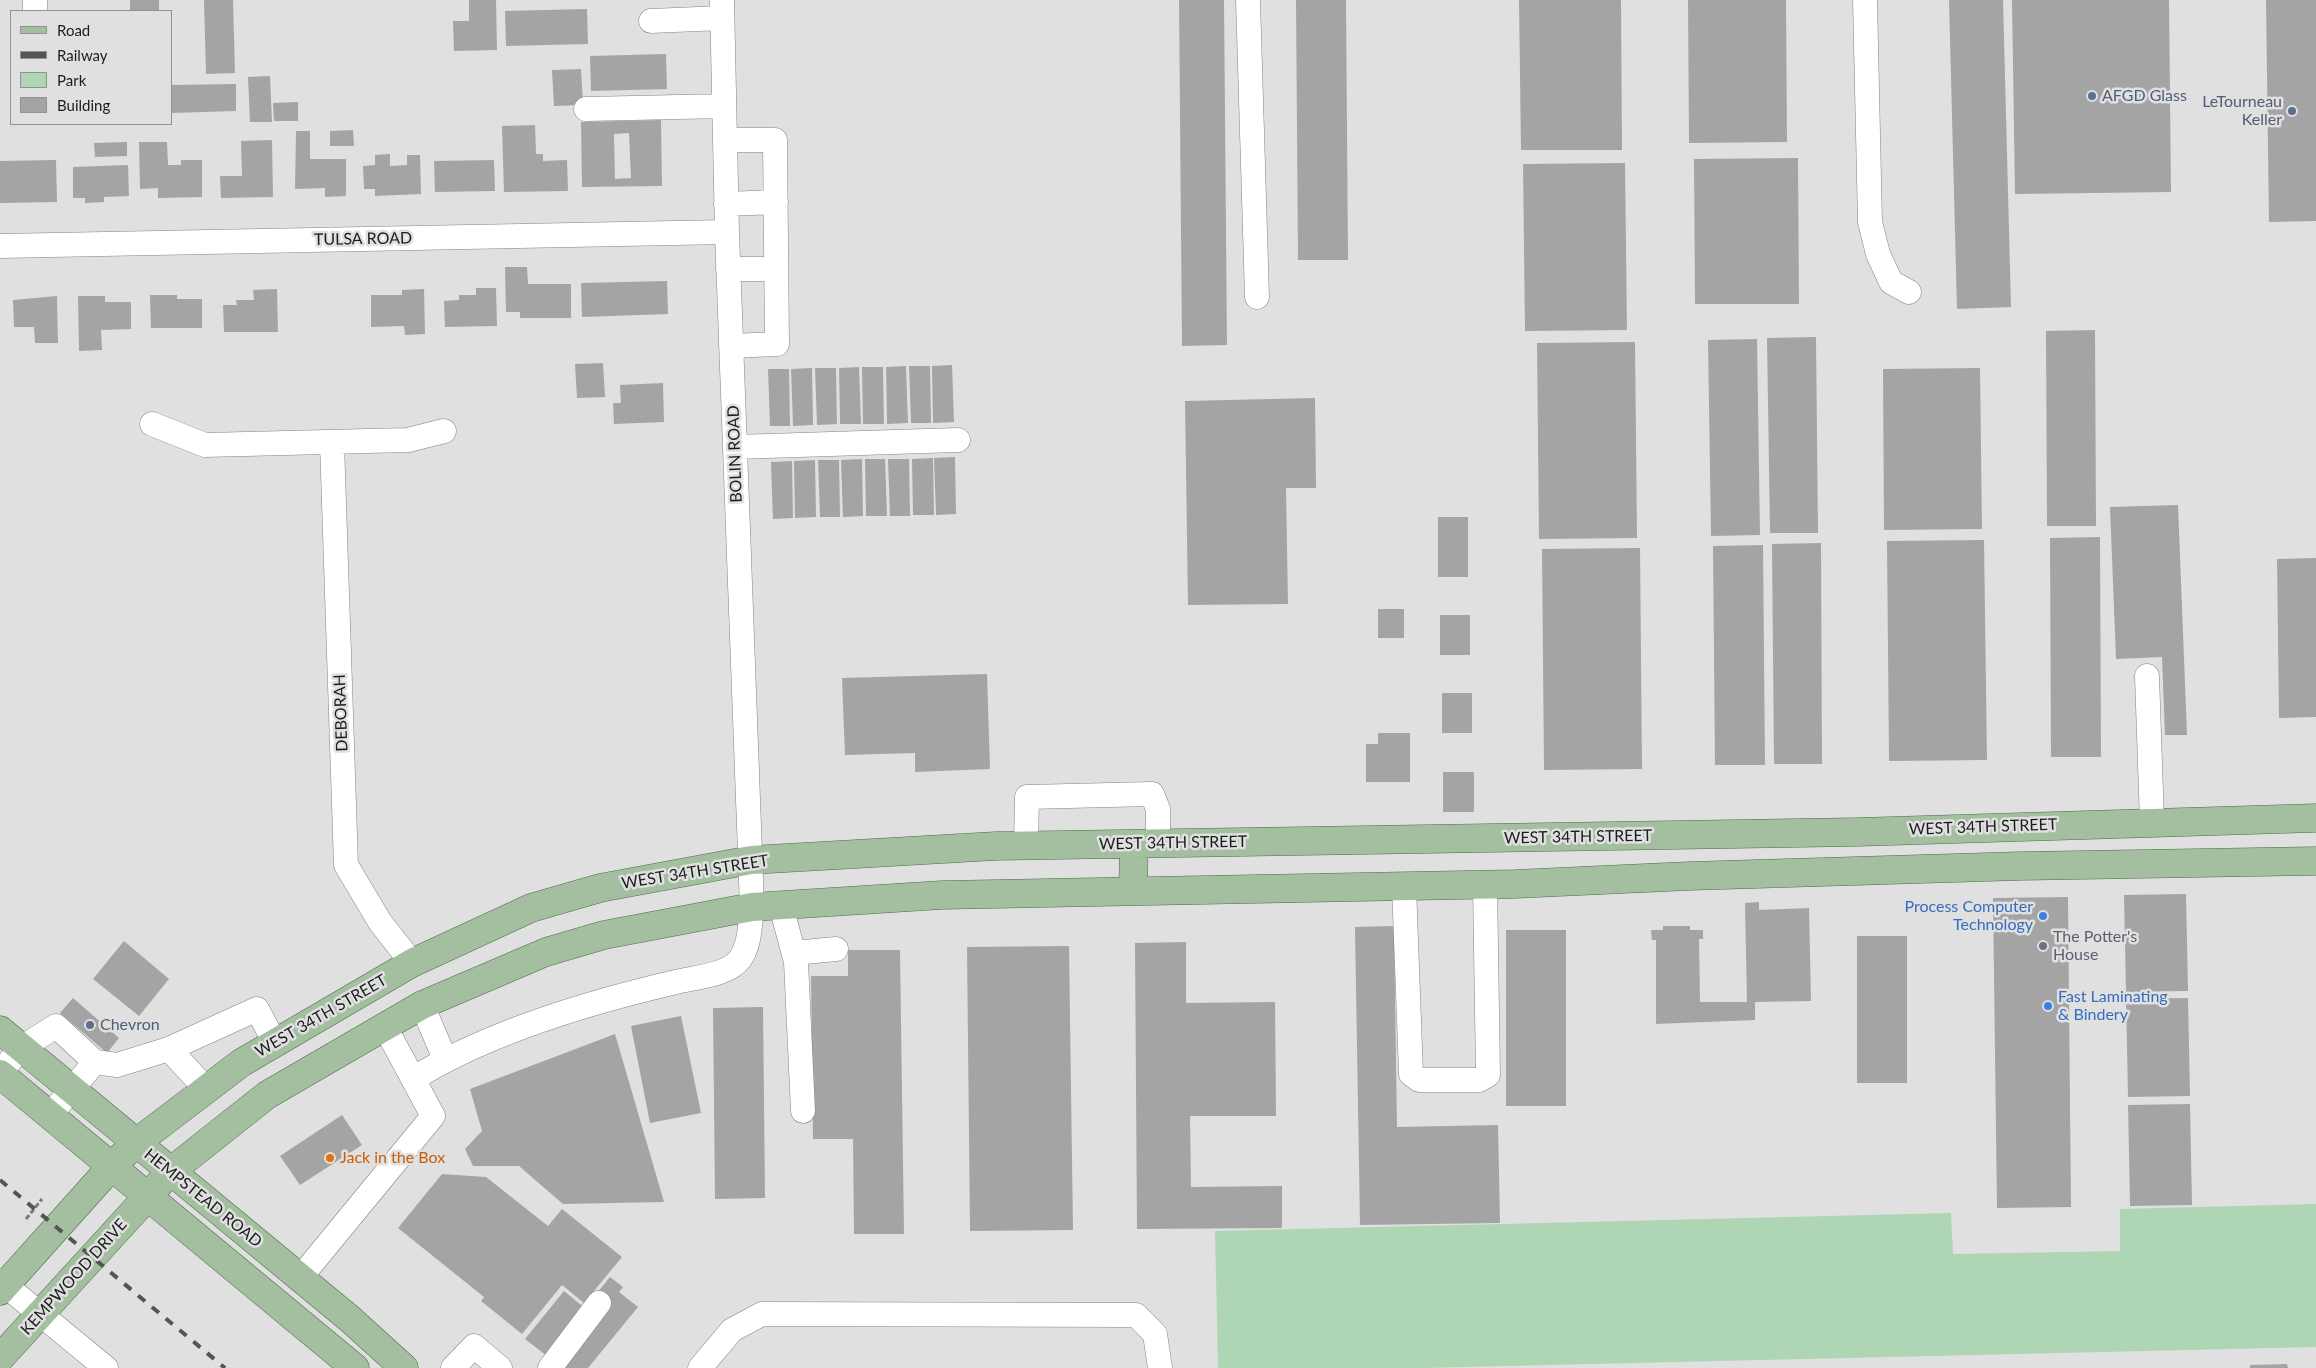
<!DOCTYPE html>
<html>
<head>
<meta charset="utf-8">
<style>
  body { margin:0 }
  #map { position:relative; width:2316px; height:1368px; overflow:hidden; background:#e0e0e1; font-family:Lato,sans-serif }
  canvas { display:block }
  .legend { position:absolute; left:10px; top:10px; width:162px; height:115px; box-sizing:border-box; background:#e0e0e1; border:1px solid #919292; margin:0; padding:6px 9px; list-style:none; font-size:15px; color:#1b1c1c }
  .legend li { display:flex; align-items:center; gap:10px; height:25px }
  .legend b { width:25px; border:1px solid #919292 }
</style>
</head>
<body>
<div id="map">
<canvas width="2316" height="1368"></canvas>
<ul class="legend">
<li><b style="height:6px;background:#a3bfa0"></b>Road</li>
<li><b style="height:6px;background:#545455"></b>Railway</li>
<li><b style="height:14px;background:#afd6b4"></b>Park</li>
<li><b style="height:14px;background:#a5a4a4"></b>Building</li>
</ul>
</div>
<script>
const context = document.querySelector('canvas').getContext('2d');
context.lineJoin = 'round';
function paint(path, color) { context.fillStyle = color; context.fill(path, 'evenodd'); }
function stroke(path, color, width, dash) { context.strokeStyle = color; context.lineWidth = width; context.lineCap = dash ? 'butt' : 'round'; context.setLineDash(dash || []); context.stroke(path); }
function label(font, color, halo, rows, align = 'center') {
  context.font = font + ' Lato,sans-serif'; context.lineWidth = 5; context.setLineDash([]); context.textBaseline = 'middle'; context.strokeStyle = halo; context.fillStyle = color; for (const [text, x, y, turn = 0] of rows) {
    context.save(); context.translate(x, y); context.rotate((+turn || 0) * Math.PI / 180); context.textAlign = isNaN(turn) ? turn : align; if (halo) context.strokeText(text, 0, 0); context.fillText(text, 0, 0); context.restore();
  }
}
const green = new Path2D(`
  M2316,1204V1347L1422,1368H1218L1215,1231L1951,1213L1953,1254L2120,1251V1209Z`);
const building = new Path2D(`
  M130,0H159V11H130Z
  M204,0H233L235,73L206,74Z
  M469,0H496L497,50L454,51L453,21H469Z
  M1179,0H1224L1227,345L1182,346Z
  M1296,0H1346L1348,260H1298Z
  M1519,0H1621L1622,150H1521Z
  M1688,0H1786L1787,142L1689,143Z
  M1949,0H2003L2011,307L1957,309Z
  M2012,0H2169L2171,192L2015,194Z
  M2266,0H2316V221L2269,222Z
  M587,9L588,44L506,46L505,11Z
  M666,54L667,89L591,91L590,56Z
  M581,69L583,105L554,106L552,70Z
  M270,76L272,122H250L248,77Z
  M236,84V111L171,113V85Z
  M298,102V121H274L273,103Z
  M661,120L662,186L582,187L581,122ZM629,133L631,178L615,179L614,134Z
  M535,125L536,154H543V161L567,160L568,191L504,192L502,126Z
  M353,130L354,146H330V131Z
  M296,131H310V159H346V196L325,197V188L295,189Z
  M272,140L273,197L221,198L220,176H242L241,141Z
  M127,142V156L95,157L94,143Z
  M139,142H167L168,165H181V160H202V197L158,198V188L140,189Z
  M390,154V166L407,165V155H420L421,194L375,196V189H364L363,166L375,165V155Z
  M1798,158L1799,304H1695L1694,159Z
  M56,160L57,202L0,203V161Z
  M494,160L495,191L435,192L434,161Z
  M1625,163L1627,330L1525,331L1523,164Z
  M128,165L129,196L104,197V202L85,203V198H73V167Z
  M505,267H527L528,284H571V318H520V312H506Z
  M667,281L668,314L582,317L581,283Z
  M476,288H496L497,326L445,327L444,301L459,300V295H476Z
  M277,289L278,332H224L223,305H237L236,300H254L253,290Z
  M424,289L425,334L405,335L404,326L371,327V295H402V290Z
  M150,295H177V299H202V328H151Z
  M57,296L58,343H35L34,327H14L13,300Z
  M78,296H105V302H131V329L101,330L102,350L79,351Z
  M2095,330L2096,526H2047L2046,331Z
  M1816,337L1818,533H1770L1767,338Z
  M1757,339L1760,535L1711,536L1708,340Z
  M1635,342L1637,538L1539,539L1537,343Z
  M603,363L605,397L577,398L575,364Z
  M952,365L954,422L933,423L932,366Z
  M906,366L908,423L887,424L886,367Z
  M909,366H930L931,423H911Z
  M859,367L861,424H840L839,368Z
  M862,367H883L884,424H863Z
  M812,368L813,425L793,426L791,369Z
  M815,368H836L837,424L817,425Z
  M1980,368L1982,529L1884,530L1883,369Z
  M768,369H789L790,426H770Z
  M663,383L664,422L614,424L613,403H621L620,385Z
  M1315,398L1316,488H1286L1288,604L1188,605L1185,401Z
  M955,457L956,514L936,515L934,458Z
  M933,458L934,515H913L912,459Z
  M862,459L863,516L843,517L841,460Z
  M865,459H885L887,516H866Z
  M888,459H909L910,516H890Z
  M815,460L816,517L795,518L794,461Z
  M818,460H839L840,517H820Z
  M792,461L793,518L773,519L771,462Z
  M2178,505L2187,735H2165L2162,657L2116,659L2110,507Z
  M1438,517H1468V577H1438Z
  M2100,537L2101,757H2051L2050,538Z
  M1984,540L1987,760L1889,761L1887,541Z
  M1821,543L1822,764H1774L1772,544Z
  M1763,545L1765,765H1715L1713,546Z
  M1640,548L1642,769L1544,770L1542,549Z
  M2316,558V717L2279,718L2277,559Z
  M1378,609H1404V638H1378Z
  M1440,615H1470V655H1440Z
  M987,674L990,769L915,772V753L845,755L842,678Z
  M1442,693H1472V733H1442Z
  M1378,733H1410V782H1366V744H1378Z
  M1443,772H1474V812H1443Z
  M2186,894L2188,991L2126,992L2124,895Z
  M2068,897L2071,1207L1997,1208L1993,898Z
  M1759,902V910L1809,908L1811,1001L1755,1002V1020L1656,1024V940H1652L1651,930H1663V926H1690V930H1703V939H1699L1700,1002H1747L1745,903Z
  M1394,926L1397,1127L1498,1125L1500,1223L1360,1225L1355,927Z
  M1506,930H1566V1106H1506Z
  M1857,936H1907V1083H1857Z
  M124,941L169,979L139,1016L93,979Z
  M1186,942V1003L1275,1002L1276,1116H1190L1191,1187L1282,1186V1228L1137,1229L1135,943Z
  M1069,946L1073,1230L970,1231L967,947Z
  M848,950H900L904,1234H854L853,1139H813L811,976H848Z
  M73,998L119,1038L107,1053L60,1013Z
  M2188,998L2190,1096L2128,1097L2126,999Z
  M763,1007L765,1198L715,1199L713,1008Z
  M681,1016L701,1113L650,1123L631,1026Z
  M615,1034L664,1202L563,1204L519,1166H473L465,1149L482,1131L470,1089Z
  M2190,1104L2192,1205L2130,1206L2128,1105Z
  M342,1115L362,1145L300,1185L280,1156Z
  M442,1174L486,1177L548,1226L562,1209L622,1257L584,1303L562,1285L522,1334L481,1301L484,1297L398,1228Z
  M610,1277L623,1287L619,1292L638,1307L588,1368H558L611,1304L597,1293Z
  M564,1291L586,1309L547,1356L525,1339Z
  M2287,1364L2288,1368H2250V1365Z`);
const path = new Path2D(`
  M26,1219L42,1199`);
const minor = new Path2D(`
  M35,0V11
  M1248,0L1257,297
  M1865,0L1870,222L1878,254L1891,282L1909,292
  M651,21L722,18
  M586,109L724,106
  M725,140H775L777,344L731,346
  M726,204L776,202
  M0,246L727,232
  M728,269H776
  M152,424L205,445L408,440L444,431
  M332,443L346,865L380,922L412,963
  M735,447L958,440
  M2147,676L2152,822
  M1026,845L1027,797L1152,794L1158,809V843
  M1404,886L1411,1074L1419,1080H1479L1488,1075L1485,884
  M781,906L796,962L803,1111
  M794,953L836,949
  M422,1005L445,1059
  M169,1049L257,1009L275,1043
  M95,1062L117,1065L169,1049L206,1089
  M0,1073L21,1048L56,1026L95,1062L50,1115
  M413,1079C488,1032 590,1002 676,982C695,977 727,976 740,959C750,945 750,924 752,907L727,232L722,0
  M300,1278L433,1116L385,1027
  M0,1281L106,1368
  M453,1368L474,1346L500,1368
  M550,1368L599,1303
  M700,1368L732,1330L762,1314L1136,1315L1155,1334L1160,1368`);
const major = new Path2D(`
  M1133,890L1134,844
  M0,1030L350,1319L404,1368
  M0,1074L355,1368
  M0,1291L112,1166L136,1143L241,1063L412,963L531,908L600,888L751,860L996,846L1858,832L2316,818
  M0,1358L171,1171L267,1095L422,1005L546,952L604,935L752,907L942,895L1515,884L1689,876L2021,866L2316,861`);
const rail = new Path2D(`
  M0,1180L225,1368`);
const markers = [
  [2092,96,5,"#5c6f8a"],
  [2292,111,5,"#5c6f8a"],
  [2043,916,5,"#3f7fe0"],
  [2043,946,5,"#6b7280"],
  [2048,1006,5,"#3f7fe0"],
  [90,1025,5,"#5c6f8a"],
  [330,1158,5,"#e8710a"]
];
const serviceNames = [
  ["AFGD Glass",2102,96],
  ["LeTourneau",2282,102,"right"],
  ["Keller",2282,120,"right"],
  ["Chevron",100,1025]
];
const streetNames = [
  ["TULSA ROAD",363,239,-1],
  ["BOLIN ROAD",735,454,-92],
  ["DEBORAH",341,713,-92],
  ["WEST 34TH STREET",1983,827,-2],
  ["WEST 34TH STREET",1578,837,-1],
  ["WEST 34TH STREET",1173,843,-1],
  ["WEST 34TH STREET",695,872,-9],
  ["WEST 34TH STREET",321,1016,-30],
  ["HEMPSTEAD ROAD",203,1198,39],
  ["KEMPWOOD DRIVE",74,1277,-48]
];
const shopNames = [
  ["Process Computer",2033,907],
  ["Technology",2033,925],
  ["Fast Laminating",2058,997,"left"],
  ["& Bindery",2058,1015,"left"]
];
const worshipNames = [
  ["The Potter's",2053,937],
  ["House",2053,955]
];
const foodNames = [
  ["Jack in the Box",340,1158]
];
paint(green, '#afd6b4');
paint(building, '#a5a4a4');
stroke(minor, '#838384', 25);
stroke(major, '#4c6b48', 29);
stroke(path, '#787979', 3, [5, 2.5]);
stroke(minor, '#fff', 24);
stroke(major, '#a3bfa0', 28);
stroke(rail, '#545455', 4, [9, 9]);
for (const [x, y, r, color] of markers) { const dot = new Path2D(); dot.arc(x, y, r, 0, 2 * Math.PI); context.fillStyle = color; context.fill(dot); stroke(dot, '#e0e0e1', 2); }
label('16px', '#4e5e75', '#e0e0e1', serviceNames, 'left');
label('16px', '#1b1c1c', '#e0e0e1', streetNames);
label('16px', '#366cbe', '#e0e0e1', shopNames, 'right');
label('16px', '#5b616d', '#e0e0e1', worshipNames, 'left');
label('16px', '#c56008', '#e0e0e1', foodNames, 'left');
</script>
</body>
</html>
